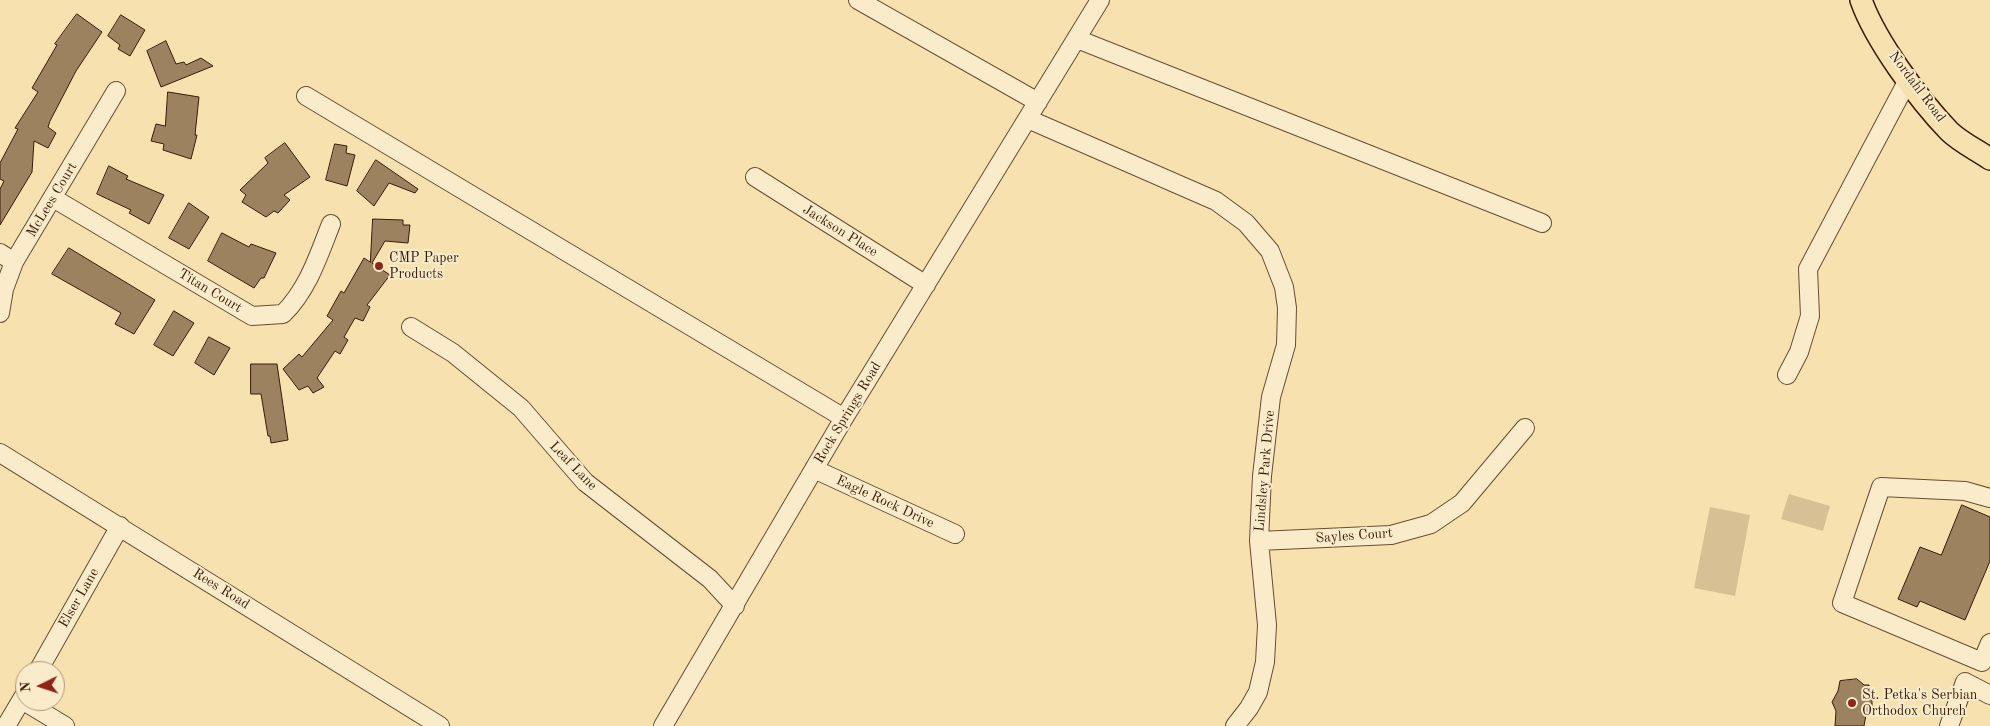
<!DOCTYPE html>
<html>
<head>
<meta charset="utf-8">
<style>
  body { margin:0 }
  #map { position:relative; width:1990px; height:726px; overflow:hidden; background:#f7e2af; font-family:"Old Standard TT",serif }
  canvas { display:block }
  .north { position:absolute; left:15px; top:661px; width:50px; height:50px; box-sizing:border-box; background:#faeccb; border:1px solid #ad987d; border-radius:50%; rotate:266deg; font-size:14px; font-weight:700; line-height:20px; text-align:center; color:#3a1a08 }
  .north::after { content:''; display:block; margin:auto; width:18px; height:22px; background:#8f2418; clip-path:polygon(50% 0,100% 100%,50% 72%,0 100%) }
</style>
</head>
<body>
<div id="map">
<canvas width="1990" height="726"></canvas>
<div class="north">N</div>
</div>
<script>
const context = document.querySelector('canvas').getContext('2d');
context.lineJoin = 'round';
function paint(path, color) { context.fillStyle = color; context.fill(path, 'evenodd'); }
function stroke(path, color, width, dash) { context.strokeStyle = color; context.lineWidth = width; context.lineCap = dash ? 'butt' : 'round'; context.setLineDash(dash || []); context.stroke(path); }
function label(font, color, halo, rows, align = 'center') {
  context.font = font + ' "Old Standard TT",serif'; context.lineWidth = 4; context.setLineDash([]); context.textBaseline = 'middle'; context.strokeStyle = halo; context.fillStyle = color; for (const [text, x, y, turn = 0] of rows) {
    context.save(); context.translate(x, y); context.rotate((+turn || 0) * Math.PI / 180); context.textAlign = isNaN(turn) ? turn : align; if (halo) context.strokeText(text, 0, 0); context.fillText(text, 0, 0); context.restore();
  }
}
const green = new Path2D(`
  M1789,494L1830,506L1823,531L1781,519Z
  M1710,507L1750,515L1735,596L1694,588Z`);
const building = new Path2D(`
  M77,14L102,32L76,71L50,121L48,127L56,133L48,148L34,141L32,172L0,225V189L4,181L0,179V163L18,129L15,128L38,92L32,88L57,45L55,44Z
  M121,15L145,30L130,56L118,49L120,45L108,36Z
  M166,41L176,64L184,62L186,65L201,58L213,66L161,87L147,51Z
  M168,92L199,97L195,135H197L191,159L163,150L164,144L151,141L156,124L165,126Z
  M285,143L310,177L284,195L290,200L278,213L274,211L266,217L242,202L246,195L240,190L268,163L265,158Z
  M335,144L347,146L346,153L355,155L347,186L326,180Z
  M376,160L418,189L415,193L389,183L374,206L357,191Z
  M109,166L128,176L126,179L164,195L149,224L129,213L131,210L97,194Z
  M189,203L209,217L189,249L169,238Z
  M373,219L403,220V225H410L408,243L385,241L372,263L390,275L367,305L370,307L363,321L355,318L344,337L348,340L340,354L335,351L317,378L324,387L313,393L308,386L299,390L283,369L299,354L302,357L333,320L327,316L341,291L344,293L364,258L370,262Z
  M222,233L249,247L251,244L276,253L264,278H261L254,288L208,261Z
  M69,248L155,300L134,334L115,324L121,313L52,274Z
  M174,311L194,323L173,356L154,345Z
  M209,337L230,348L214,375L195,363Z
  M251,364H277L288,440L271,443L270,436H268L261,394H251Z
  M1962,505L1990,517V561L1965,620L1920,601L1917,607L1898,599L1920,547L1941,555Z
  M1857,679L1864,685H1869L1872,701V708L1866,715L1864,726H1835L1836,711L1832,702L1838,691L1840,681Z`);
const minor = new Path2D(`
  M858,0L1038,102
  M1077,39L1542,223
  M306,96L844,418
  M1028,119L1216,201L1246,223L1270,251L1284,287L1287,308L1286,345L1271,397L1262,476L1259,541L1267,625L1265,662L1258,692L1249,708L1235,726
  M755,177L926,285
  M53,198L252,316L283,314C308,289 318,257 331,224
  M0,253L14,262
  M0,313L4,289L14,262L116,91
  M411,327L453,353L521,408L585,482L710,579L735,606
  M1787,375L1799,352L1810,316L1808,269L1908,80
  M0,453L440,726
  M814,469L955,534
  M1990,498L1965,491L1881,487L1842,603L1982,662L1990,643
  M1259,541L1391,535L1431,524L1462,503L1525,428
  M38,671L120,526
  M22,700L65,726
  M6,726L25,694
  M663,726L844,418L1100,0
  M1949,726L1965,682L1990,695`);
const major = new Path2D(`
  M1861,0C1875,40 1919,100 1949,131C1960,142 1977,150 1990,159`);
const markers = [
  [379,266,5,"#8f2418"],
  [1852,703,5,"#8f2418"]
];
const streetNames = [
  ["Nordahl Road",1917,87,53],
  ["McLees Court",52,200,-59],
  ["Jackson Place",840,231,32],
  ["Titan Court",210,291,31],
  ["Rock Springs Road",848,413,-59],
  ["Leaf Lane",573,466,46],
  ["Lindsley Park Drive",1265,471,-85],
  ["Eagle Rock Drive",885,502,25],
  ["Sayles Court",1354,536,-4],
  ["Rees Road",221,589,32],
  ["Elser Lane",79,598,-60]
];
const poiNames = [
  ["CMP Paper",389,258],
  ["Products",389,274],
  ["St. Petka's Serbian",1862,695],
  ["Orthodox Church",1862,711]
];
paint(green, '#d7c093');
paint(building, '#9c825f');
stroke(building, '#3a1a08', 1);
stroke(minor, '#694c32', 20);
stroke(major, '#3a1a08', 24);
stroke(minor, '#faeccb', 18);
stroke(major, '#f7e2af', 21);
for (const [x, y, r, color] of markers) { const dot = new Path2D(); dot.arc(x, y, r, 0, 2 * Math.PI); context.fillStyle = color; context.fill(dot); stroke(dot, '#faeccb', 2); }
label('14px', '#3a1a08', '#faeccb', streetNames);
label('14px', '#3a1a08', '#faeccb', poiNames, 'left');
</script>
</body>
</html>
